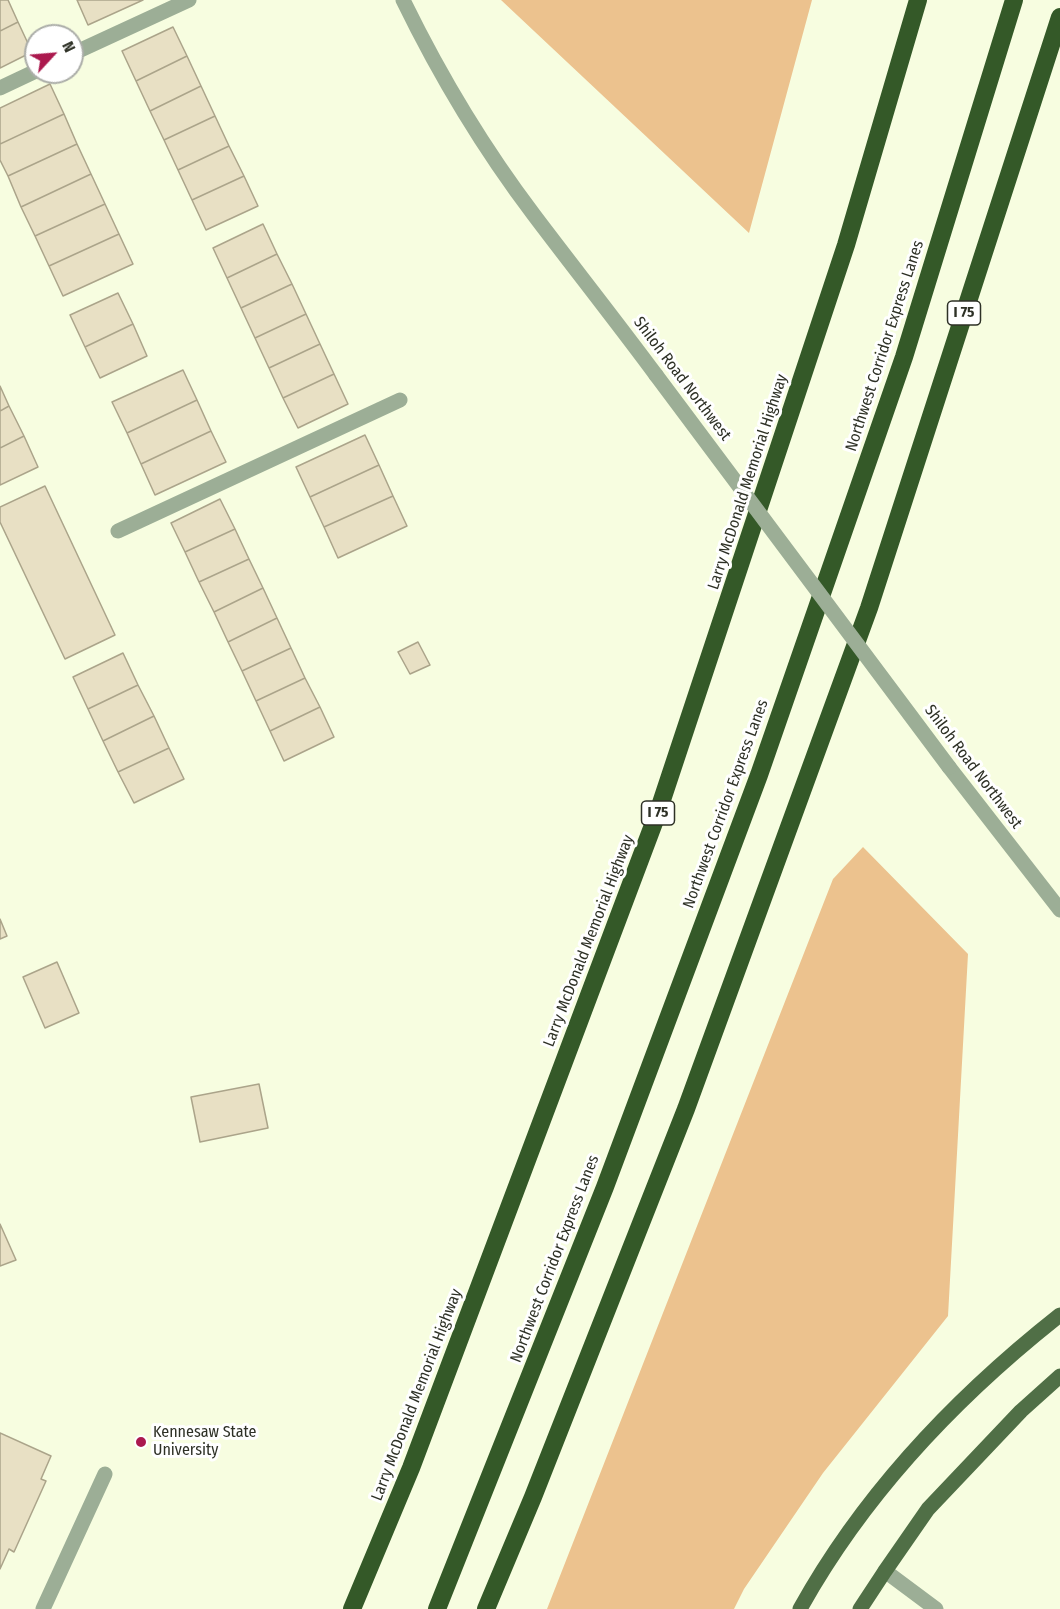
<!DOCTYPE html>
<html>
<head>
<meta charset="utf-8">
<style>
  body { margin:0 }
  #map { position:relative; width:1060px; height:1609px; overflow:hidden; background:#f7fde0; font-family:"Fira Sans Condensed",sans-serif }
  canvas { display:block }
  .north { position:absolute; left:24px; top:24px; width:60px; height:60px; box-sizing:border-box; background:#fff; border:2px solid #abada8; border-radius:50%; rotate:64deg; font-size:16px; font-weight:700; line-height:24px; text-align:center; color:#2e3126 }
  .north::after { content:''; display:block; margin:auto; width:21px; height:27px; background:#ab194e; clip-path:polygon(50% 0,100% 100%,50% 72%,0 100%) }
</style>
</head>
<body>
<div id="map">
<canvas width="1060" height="1609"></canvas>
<div class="north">N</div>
</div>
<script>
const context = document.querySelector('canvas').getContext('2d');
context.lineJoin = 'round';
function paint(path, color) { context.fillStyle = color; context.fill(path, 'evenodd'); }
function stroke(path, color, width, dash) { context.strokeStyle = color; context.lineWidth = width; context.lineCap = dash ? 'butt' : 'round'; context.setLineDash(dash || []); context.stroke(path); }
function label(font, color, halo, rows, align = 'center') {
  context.font = font + ' "Fira Sans Condensed",sans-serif'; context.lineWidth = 6; context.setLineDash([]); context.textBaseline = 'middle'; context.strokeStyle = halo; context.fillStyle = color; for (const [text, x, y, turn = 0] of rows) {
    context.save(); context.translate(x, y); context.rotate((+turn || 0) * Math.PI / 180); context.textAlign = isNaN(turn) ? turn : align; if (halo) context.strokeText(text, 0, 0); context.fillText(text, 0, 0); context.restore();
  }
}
const green = new Path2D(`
  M501,0H812L749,233Z
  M863,847L968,954L948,1316L823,1473L744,1589L734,1609H547L833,879Z`);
const building = new Path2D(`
  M0,0H8L18,22L0,31Z
  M77,0H143L88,25Z
  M18,22L32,52L0,68V31Z
  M173,27L187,56L136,81L122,51Z
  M187,56L201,86L150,111L136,81Z
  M50,84L64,114L0,144V108Z
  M201,86L215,116L164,140L150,111Z
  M64,114L77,144L8,176L0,160V144Z
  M215,116L229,146L178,170L164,140Z
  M77,144L91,174L21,207L8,176Z
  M229,146L244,176L192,200L178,170Z
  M91,174L105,204L35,236L21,207Z
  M244,176L258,206L206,230L192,200Z
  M105,204L119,234L49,266L35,236Z
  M263,224L277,254L227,278L213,248Z
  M119,234L133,264L63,296L49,266Z
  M277,254L292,284L241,308L227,278Z
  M292,284L306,314L255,338L241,308Z
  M118,293L133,324L85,347L70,315Z
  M306,314L320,344L269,368L255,338Z
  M133,324L147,356L100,378L85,347Z
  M320,344L334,374L283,398L269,368Z
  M183,370L197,400L127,433L112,402Z
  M334,374L348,404L298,428L283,398Z
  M0,386L9,406L0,411Z
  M197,400L211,431L141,464L127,433Z
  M9,406L24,436L0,448V411Z
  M211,431L226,462L155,495L141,464Z
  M365,435L379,465L310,497L296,467Z
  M24,436L38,467L0,485V448Z
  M379,465L393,496L324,527L310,497Z
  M45,486L115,635L65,659L0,522V507Z
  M393,496L407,526L338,558L324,527Z
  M220,499L235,529L185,552L171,523Z
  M235,529L249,559L199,582L185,552Z
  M249,559L263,588L214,612L199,582Z
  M263,588L277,618L228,642L214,612Z
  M277,618L291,648L242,671L228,642Z
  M418,642L430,665L410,674L398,652Z
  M291,648L305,678L256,701L242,671Z
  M123,653L138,685L88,709L73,677Z
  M305,678L320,707L270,731L256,701Z
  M138,685L154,716L103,741L88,709Z
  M320,707L334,737L284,761L270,731Z
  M154,716L169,748L118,772L103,741Z
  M169,748L184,779L134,803L118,772Z
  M0,919L7,936L0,939Z
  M57,962L79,1013L45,1028L23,977Z
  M259,1084L268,1128L200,1142L191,1097Z
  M0,1224L16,1260L0,1266Z
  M0,1433L51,1456L41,1479L46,1481L14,1552L9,1549L0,1569Z`);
const minor = new Path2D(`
  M403,0C439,74 484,149 534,215C574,268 616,321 656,375
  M72,54L189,0
  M0,88L36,71
  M118,531L400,400
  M949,767L1060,910
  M885,1571L936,1609
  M43,1609L105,1474`);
const major = new Path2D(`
  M800,1609C865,1492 956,1397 1060,1315
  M860,1609L885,1571L928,1509L1021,1411L1060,1376`);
const highway = new Path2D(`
  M352,1609L411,1468L658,812L846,245L918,0
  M437,1609L605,1187L759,775L904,357L1014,0
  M486,1609L533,1497L686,1109L869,608L1060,17`);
const minorBridge = new Path2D(`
  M656,375L949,767`);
const markers = [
  [141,1442,6,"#ab194e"]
];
const shields = [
  [964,313,33],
  [658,813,33]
];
const shieldNames = [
  ["I 75",964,313],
  ["I 75",658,813]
];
const streetNames = [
  ["Northwest Corridor Express Lanes",885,346,-72],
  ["Shiloh Road Northwest",682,379,53],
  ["Larry McDonald Memorial Highway",748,482,-72],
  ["Shiloh Road Northwest",973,767,53],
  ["Northwest Corridor Express Lanes",726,804,-70],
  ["Larry McDonald Memorial Highway",589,941,-69],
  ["Northwest Corridor Express Lanes",555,1259,-69],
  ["Larry McDonald Memorial Highway",417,1395,-69]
];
const poiNames = [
  ["Kennesaw State",153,1433],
  ["University",153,1451]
];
paint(green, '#ecc28e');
paint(building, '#e8e0c4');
stroke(building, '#aba48a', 1.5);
stroke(minor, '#9cae96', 15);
stroke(major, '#506f46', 15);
stroke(highway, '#345928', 18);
stroke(minorBridge, '#9cae96', 15);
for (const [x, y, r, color] of markers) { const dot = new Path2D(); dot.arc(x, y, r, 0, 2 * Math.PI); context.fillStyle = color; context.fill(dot); stroke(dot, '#fff', 2); }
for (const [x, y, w] of shields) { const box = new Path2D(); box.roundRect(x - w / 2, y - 12, w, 24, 4.5); context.fillStyle = '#fff'; context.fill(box); stroke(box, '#2e3126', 1.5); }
label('bold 15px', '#2e3126', null, shieldNames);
label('16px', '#2e3126', '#fff', streetNames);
label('16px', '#2e3126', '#fff', poiNames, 'left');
</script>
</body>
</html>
